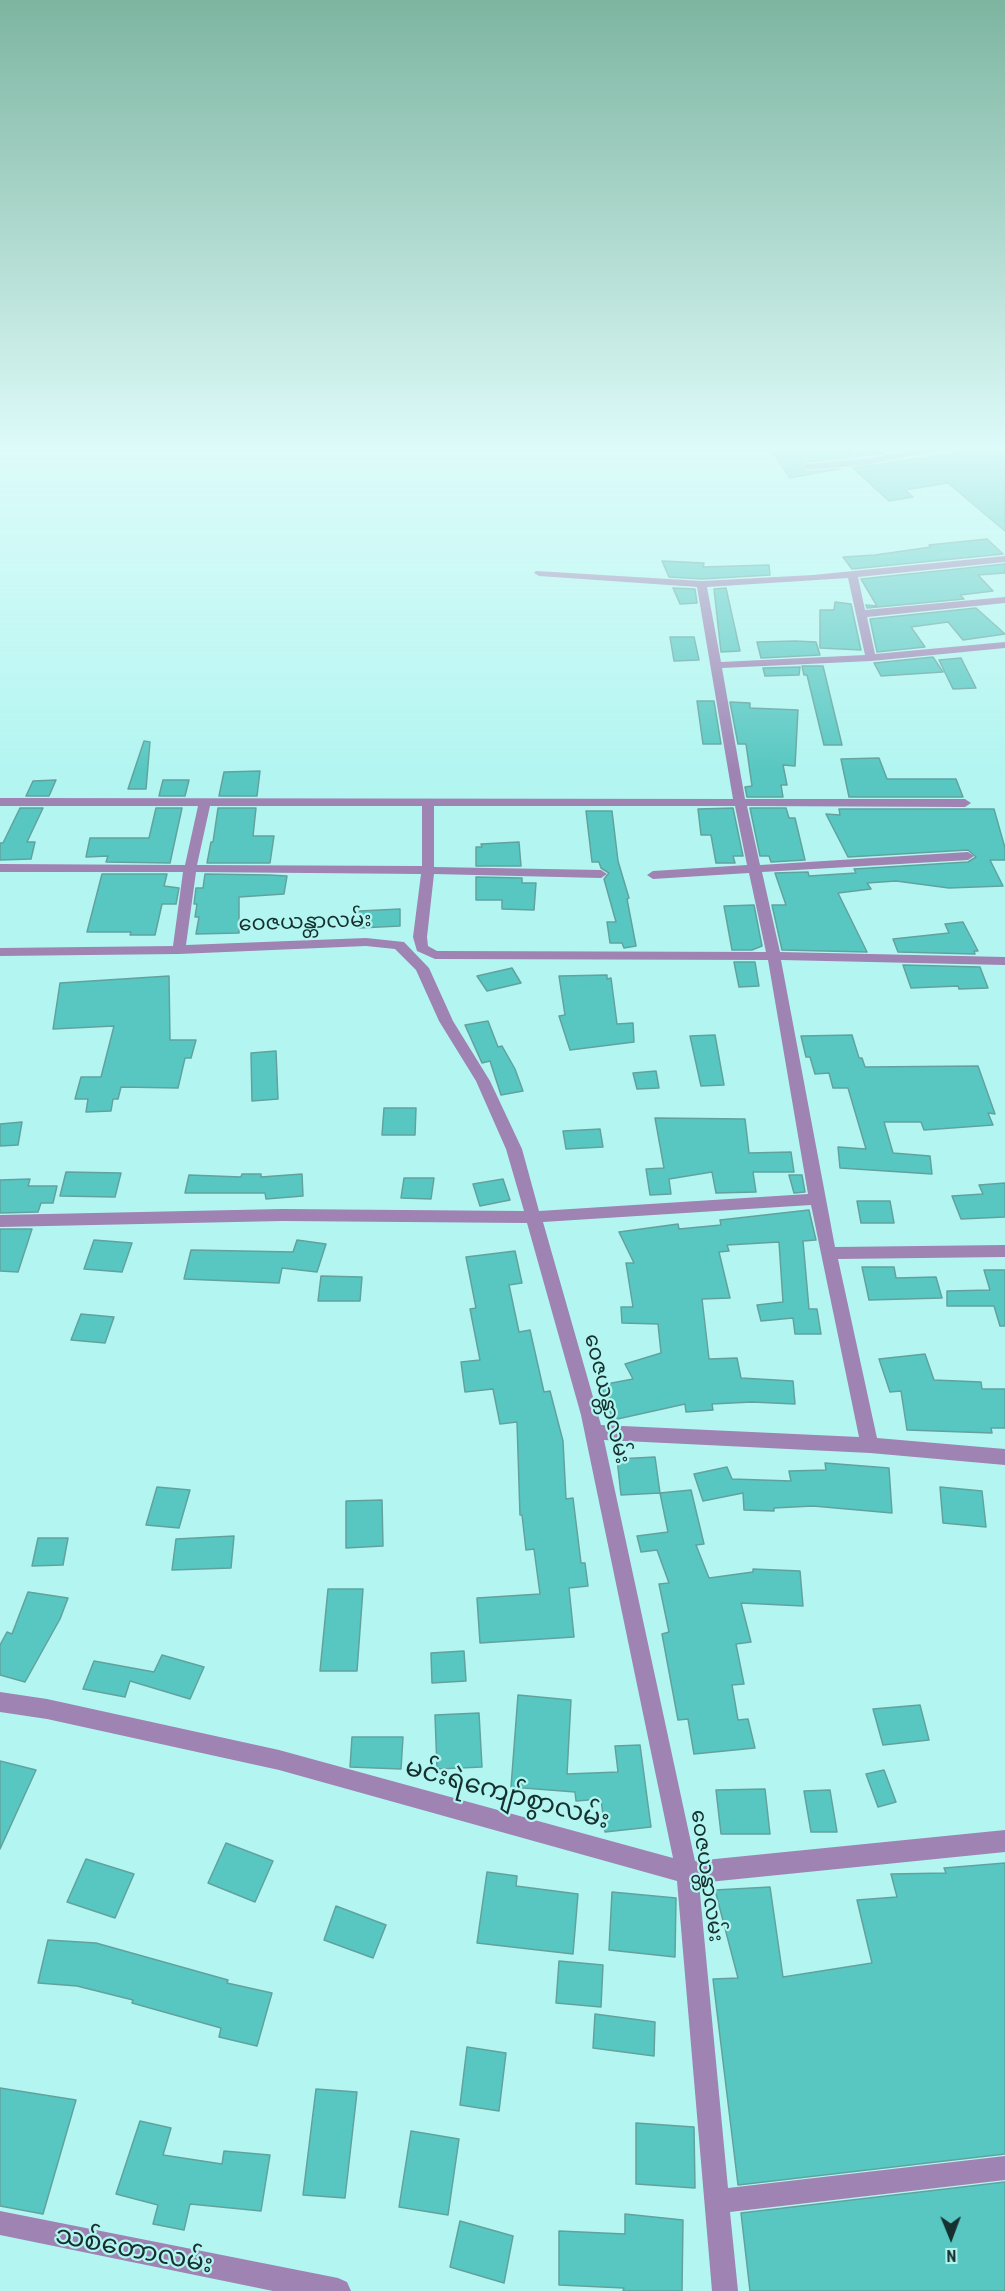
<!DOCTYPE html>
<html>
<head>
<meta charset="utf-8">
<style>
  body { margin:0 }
  #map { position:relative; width:1005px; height:2291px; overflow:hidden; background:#b3f6f1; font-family:"Roboto Condensed",sans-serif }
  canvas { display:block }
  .north { position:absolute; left:921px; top:2207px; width:60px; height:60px; -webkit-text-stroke:4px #b3f6f1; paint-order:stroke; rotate:179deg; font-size:16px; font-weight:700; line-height:24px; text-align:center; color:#15302e }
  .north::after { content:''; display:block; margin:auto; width:21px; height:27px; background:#15302e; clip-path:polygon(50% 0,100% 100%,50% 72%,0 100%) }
</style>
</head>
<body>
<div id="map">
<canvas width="1005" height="2291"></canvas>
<div class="north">N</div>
</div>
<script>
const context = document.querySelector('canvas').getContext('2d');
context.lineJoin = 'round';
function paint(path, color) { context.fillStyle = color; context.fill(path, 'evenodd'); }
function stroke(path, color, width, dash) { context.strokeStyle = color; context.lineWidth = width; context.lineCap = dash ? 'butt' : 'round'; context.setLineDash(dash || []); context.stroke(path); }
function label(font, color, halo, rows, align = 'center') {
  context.font = font + ' "Roboto Condensed","Noto Sans Myanmar",sans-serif'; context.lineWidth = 4.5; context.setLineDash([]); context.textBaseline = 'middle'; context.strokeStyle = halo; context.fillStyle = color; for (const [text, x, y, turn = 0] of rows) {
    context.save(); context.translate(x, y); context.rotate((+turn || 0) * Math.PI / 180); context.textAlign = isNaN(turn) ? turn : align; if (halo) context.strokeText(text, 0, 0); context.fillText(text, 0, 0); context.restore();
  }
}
const building = new Path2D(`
  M772,451H850L851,455L873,451L885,453L806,462L800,467L806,472L839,469L790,478Z
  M972,451H1005V531L948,483L905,490L913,497L889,501L853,468Z
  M987,539L1003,554L852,569L843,557L875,555L931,547L929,545Z
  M662,561L704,563L703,567L769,565L770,575L702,579L669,577Z
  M1005,564V573L978,575L993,591L960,595L964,599L867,608L866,605L877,606L861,579Z
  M673,588L695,589L697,603L680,604Z
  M726,588L740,651L721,652L714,589Z
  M835,602L851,604L861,650L820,648V610H834Z
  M976,608L1005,634L963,640L948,622L911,627L925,647L877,652L870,619Z
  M670,637H694L699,660L674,661Z
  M795,641L816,642L820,655L761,658L757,642Z
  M933,657L943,672L881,676L874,663Z
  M961,658L976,688L953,689L939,660Z
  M802,666H823L842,745H824L807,675H804Z
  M800,667L799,675L765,676L763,668Z
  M697,701H714L721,744H703Z
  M730,702L750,703V708L798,710L795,766L783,765L787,785H781L783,797H747L745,787L752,786L746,744H738Z
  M144,741L150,742L146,789H128Z
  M879,758L887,779H956L963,797H849L841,759Z
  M260,771L257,796H219L224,772Z
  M56,780L49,796H26L33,781Z
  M163,780H189L185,796H159Z
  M20,808H43L27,842H35L31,859L0,860V843H3Z
  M156,808H182L170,863L106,862L108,856L86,857L90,838H149Z
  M218,808H256L253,836H274L270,863H207L211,842H213Z
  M733,808L743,856H733L735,863H716L711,835H701L698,809Z
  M750,808H786L789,818H795L805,860L771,862L769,856H760Z
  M839,809H994L1005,848V860H990L1003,886L949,888L896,881L867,883L871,889L838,893L867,952L782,950L772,905H786L775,873L808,872L809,876L856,873L854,869L968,862L976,857L968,850L848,857L826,814L840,815Z
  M586,811H612L618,861L629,898L627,899L636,946L624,948L622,943H610L607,922H616L604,879L609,873L601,868L599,862H592Z
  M519,842L521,866H476V847H482L481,844Z
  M102,874H167L164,886L179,888L176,904H162L155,935H130L131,932H87Z
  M205,874L269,875L287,876L284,894L239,897V933L196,934L199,917H195L197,904H194L196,888H203Z
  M476,877L522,878V883H536L534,910L502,909V900H476Z
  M754,905L762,946L752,950H732L724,906Z
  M400,909V926L359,928V911Z
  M963,922L978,951H974L975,954L898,952L893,939L949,933L945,924Z
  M734,962H755L759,986L739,987Z
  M903,965L980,967L988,988L959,989L958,986L911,988Z
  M512,968L521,983L487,991L477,976Z
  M607,975V979L611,978L617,1024L633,1023L634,1042L570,1050L559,1016L565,1015L559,976Z
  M169,976L170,1040H196L191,1058H185L178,1088L121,1087L118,1099H113L111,1111L86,1112L88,1099H75L81,1077H101L114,1026L53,1029L60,983Z
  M488,1021L498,1047L502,1046L515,1069L523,1091L501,1095L490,1061L482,1063L465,1025Z
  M715,1035L724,1085L701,1086L690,1036Z
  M852,1035L859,1058H862L865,1067L978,1066L995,1114L988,1113L993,1125L924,1130L921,1122H884L893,1153L930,1156L932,1174L840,1168L838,1147L866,1149L848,1088H833L829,1073L815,1074L810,1057H806L801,1036Z
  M276,1051L278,1099L252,1101L251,1053Z
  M656,1071L659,1088L637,1089L633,1073Z
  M384,1108H416L415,1135H382Z
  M655,1118L745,1119L749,1153L791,1152L794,1172H753L756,1192L716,1193L712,1172L669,1179L671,1194L650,1195L646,1169L664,1168Z
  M22,1122L18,1145L0,1146V1124Z
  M600,1129L603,1147L566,1149L563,1131Z
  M66,1172L121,1173L115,1197L60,1196Z
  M242,1174H261V1177L302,1174L303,1196L266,1199L265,1193H185L189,1175L241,1177Z
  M789,1175H802L805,1192L794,1193Z
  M404,1178H434L431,1199L401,1198Z
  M30,1179L28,1186H57L53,1203H41L38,1212L0,1213V1180Z
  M503,1179L510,1200L480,1206L473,1184Z
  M1005,1183V1217L961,1219L952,1196L983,1194L979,1185Z
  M857,1201H890L894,1223H861Z
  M809,1210L816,1240L803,1241L809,1309H817L821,1334H795L793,1318L761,1321L757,1305L783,1302L779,1242L727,1245L729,1251L719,1252L730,1298L702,1299L709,1359L737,1358L741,1378L793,1381L795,1404L752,1402L712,1404L713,1410L686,1412L685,1404L613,1420L601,1385L633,1379L625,1364L661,1353L658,1324L622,1323L621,1307H633L626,1263H634L619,1232L678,1224L679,1229L721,1225L720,1220Z
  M0,1229H32L18,1272L0,1271Z
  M94,1240L132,1243L122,1272L84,1269Z
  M297,1240L326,1244L317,1272L282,1268L279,1283L184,1279L191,1250L293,1252Z
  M515,1251L522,1283L509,1285L519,1332L530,1330L544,1392L550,1391L563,1441L566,1499L573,1498L581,1563H585L588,1586L569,1588L574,1637L480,1643L477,1598L540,1594L534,1549L526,1550L522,1515H520L517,1422L500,1424L493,1389L465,1392L461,1362L480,1360L470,1309L476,1308L466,1257Z
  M862,1267H894L896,1278L936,1277L942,1298L869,1300Z
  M984,1270H1005V1326H1000L994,1306H947V1291L990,1290Z
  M321,1276L362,1277L360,1301H318Z
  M81,1314L114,1317L105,1343L71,1340Z
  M925,1354L934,1380L981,1382L982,1389H1005V1428H991L992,1433L907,1430L901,1391L890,1392L879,1359Z
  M655,1457L660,1493L621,1495L617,1459Z
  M825,1463L889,1468L892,1513L813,1506L774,1508V1511L744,1510L743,1493L703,1501L694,1474L727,1467L732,1479L791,1481L789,1471L826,1470Z
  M157,1487L190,1490L179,1528L146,1525Z
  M940,1487L982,1491L986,1527L943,1523Z
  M691,1490L704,1544L696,1545L709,1578L753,1572V1569L800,1571L803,1606L741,1603L751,1642L736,1644L744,1684L732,1685L738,1720L748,1719L755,1748L694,1754L688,1719L678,1720L662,1634L669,1632L659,1584L669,1583L657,1550L641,1552L637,1536L668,1532L660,1493Z
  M382,1500L383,1546L346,1548V1501Z
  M234,1536L231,1568L172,1570L176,1539Z
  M38,1538H68L63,1565L32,1566Z
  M328,1589H363L357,1671H320Z
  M28,1592L68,1598L60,1619L25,1682L0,1675V1645L7,1632L12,1634Z
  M464,1651L466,1681L432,1683L431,1653Z
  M162,1655L204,1667L190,1699L130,1681L125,1697L83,1689L94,1661L154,1672Z
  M518,1695L571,1700L567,1774L618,1772L615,1746L640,1745L651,1827L605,1832L601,1799L576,1801L575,1792L511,1787Z
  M920,1705L929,1740L883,1745L873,1709Z
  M479,1713L482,1767L437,1769L435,1715Z
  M352,1737H403L401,1769L350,1767Z
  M0,1761L36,1770L0,1849Z
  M884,1770L896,1802L878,1807L866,1774Z
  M765,1789L770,1834H721L716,1790Z
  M830,1790L837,1832H811L804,1791Z
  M226,1843L273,1861L255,1902L208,1883Z
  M86,1859L134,1874L115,1918L67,1902Z
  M1005,1863V2154L738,2185L713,1979L738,1978L715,1890L770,1887L783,1977L872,1963L857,1900L897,1897L891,1874L946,1873L944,1868Z
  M487,1872L517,1876L516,1886L578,1894L573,1954L477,1943Z
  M612,1892L676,1898L675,1957L609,1950Z
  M336,1906L386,1925L373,1958L324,1940Z
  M48,1940L96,1943L228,1980L227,1983L272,1993L257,2046L219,2037L221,2028L132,2003L133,2000L77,1986L38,1983Z
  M559,1961L603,1965L601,2007L556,2003Z
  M595,2014L655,2022L654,2056L593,2048Z
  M467,2047L506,2053L499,2111L460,2105Z
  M0,2088L76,2100L43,2214L0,2206Z
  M316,2089L357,2092L345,2198L303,2195Z
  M140,2121L171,2128L163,2155L222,2164L224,2151L270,2155L261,2211L190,2204L184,2230L153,2224L158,2205L116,2194Z
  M636,2123L694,2127L695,2188L636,2184Z
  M411,2131L459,2139L448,2215L399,2207Z
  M1005,2182V2291H750L741,2213Z
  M625,2214L683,2220L682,2291H623L624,2288L559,2285V2231L625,2234Z
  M460,2221L513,2236L504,2283L450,2267Z`);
const minor = new Path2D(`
  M911,451H932L866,465L806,470L802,467L806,464L866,459Z
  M1005,556V562L858,577L865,610L1005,597V603L867,617L875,654L1005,642V648L871,661L722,668L745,799H965L971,803L965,807L747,806L760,865L968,852L974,856L968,860L762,872L780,952L1005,957V965L781,960L835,1247L1005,1245V1257L838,1259L877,1438L1005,1449V1465L870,1453L604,1440L695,1861L1005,1830V1852L699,1883L728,2188L1005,2156V2180L730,2212L738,2291H712L677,1881L279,1770L47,1719L0,1712V1692L47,1699L279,1750L673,1858L581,1415L527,1223L282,1221L0,1227V1215L282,1209L524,1211L506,1149L476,1081L439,1021L416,970L395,949L366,946L179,954L0,956V948L173,946L183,872H0V864L185,865L198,806H0V798L733,799L697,587L539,576L534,573L536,571L702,581L813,575ZM848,578L865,655L721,662L707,587ZM210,806H422V866L197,865ZM434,806H735L747,865L653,871L647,875L653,879L749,873L766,952L437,951L428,946L427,937L434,874L601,878L607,874L601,870L434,867ZM196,872L421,874L413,937L417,951L435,959L768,960L808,1194L539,1211L522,1149L490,1081L453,1021L429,968L404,942L366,938L186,945ZM811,1205L859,1437L601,1425L543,1222Z
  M0,2211L338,2278L347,2282L351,2291H273L0,2235Z`);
const streetNames = [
  ["ဝေဇယန္တာလမ်း",305,923,-2],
  ["ဝေဇယန္တာလမ်း",606,1399,76],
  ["ဝေဇယန္တာလမ်း",706,1876,82]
];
const nearStreetnames = [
  ["မင်းရဲကျော်စွာလမ်း",507,1795,15],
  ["သစ်တောလမ်း",134,2251,11]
];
paint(building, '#58c7c1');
stroke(building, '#62a29e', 1.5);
paint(minor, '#9f83b3');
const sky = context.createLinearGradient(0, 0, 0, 772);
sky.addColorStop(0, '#7db5a1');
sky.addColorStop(0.58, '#ddfbf9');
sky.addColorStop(1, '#ddfbf900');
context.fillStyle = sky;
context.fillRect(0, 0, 1005, 772);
label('21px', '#15302e', '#b3f6f1', streetNames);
label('26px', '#15302e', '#b3f6f1', nearStreetnames);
</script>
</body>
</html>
